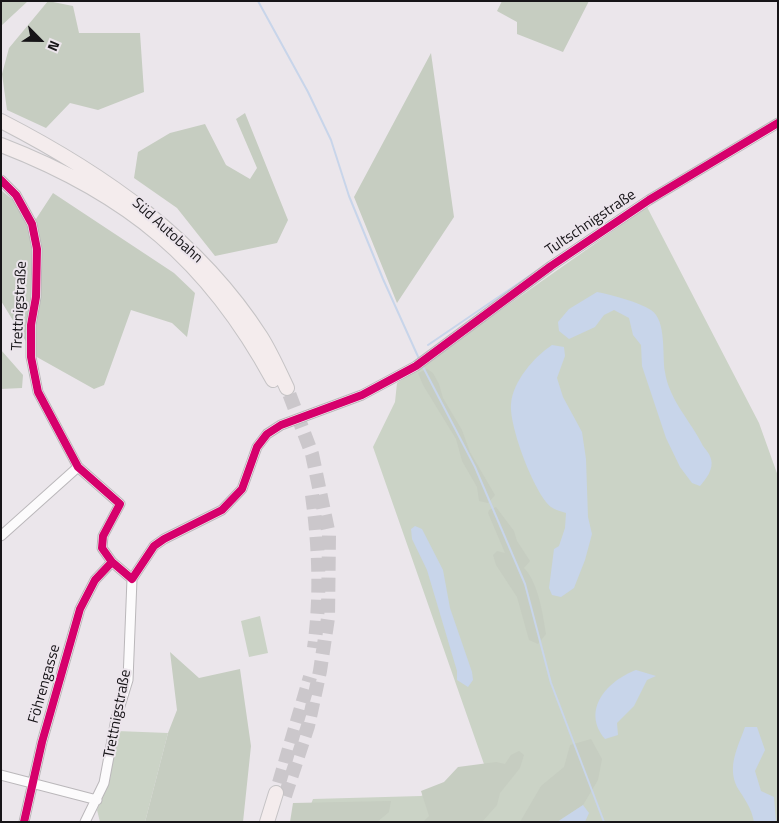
<!DOCTYPE html>
<html>
<head>
<meta charset="utf-8">
<style>
  body { margin:0 }
  #map { position:relative; width:779px; height:823px; overflow:hidden; background:#ebe6eb; font-family:"Titillium Web",sans-serif }
  canvas { display:block }
  .frame { position:absolute; inset:0; border:2px solid #171518; pointer-events:none }
  .north { position:absolute; left:15px; top:15px; width:50px; height:50px; -webkit-text-stroke:4px #ece5ec; paint-order:stroke; rotate:113deg; font-size:14px; font-weight:700; line-height:20px; text-align:center; color:#171518 }
  .north::after { content:''; display:block; margin:auto; width:18px; height:22px; background:#171518; clip-path:polygon(50% 0,100% 100%,50% 72%,0 100%) }
</style>
</head>
<body>
<div id="map">
<canvas width="779" height="823"></canvas>
<div class="frame"></div>
<div class="north">N</div>
</div>
<script>
const context = document.querySelector('canvas').getContext('2d');
context.lineJoin = 'round';
function paint(path, color) { context.fillStyle = color; context.fill(path, 'evenodd'); }
function stroke(path, color, width, dash) { context.strokeStyle = color; context.lineWidth = width; context.lineCap = dash ? 'butt' : 'round'; context.setLineDash(dash || []); context.stroke(path); }
function label(font, color, halo, rows, align = 'center') {
  context.font = font + ' "Titillium Web",sans-serif'; context.lineWidth = 4; context.setLineDash([]); context.textBaseline = 'middle'; context.strokeStyle = halo; context.fillStyle = color; for (const [text, x, y, turn = 0] of rows) {
    context.save(); context.translate(x, y); context.rotate((+turn || 0) * Math.PI / 180); context.textAlign = isNaN(turn) ? turn : align; if (halo) context.strokeText(text, 0, 0); context.fillText(text, 0, 0); context.restore();
  }
}
const green = new Path2D(`
  M647,207L759,423L778,476V822H304L313,799L421,796L485,767L373,447L395,402L397,383Z
  M260,616L268,653L249,657L241,621Z
  M117,731L168,733L145,822H100L97,810L110,779Z`);
const forest = new Path2D(`
  M1,1H28L1,26Z
  M48,1L73,6L79,33H140L144,92L98,110L70,103L46,128L7,110L2,74L9,48Z
  M502,1H589L563,52L517,34V22L497,11Z
  M431,53L454,217L397,303L354,197Z
  M245,113L288,220L277,243L215,256L177,208L134,178L138,152L170,133L205,124L226,165L250,179L257,168L236,119Z
  M1,190L36,219L53,193L174,273L195,293L187,337L172,323L131,310L104,385L94,389L35,356L1,301Z
  M1,350L23,375L22,388L1,389Z
  M427,369L433,373L439,384L443,398L462,430L470,452L495,495L488,503L479,501L477,487L462,461L456,439L423,385L418,373Z
  M496,507L514,531L517,541L530,561L524,568C538,582 543,614 546,634L538,644L529,640L517,597L496,565L493,555L497,551L505,553L488,513L489,510Z
  M170,652L199,678L240,669L251,746L243,822H145L168,733L177,710Z
  M591,739L602,759L598,780L583,805L557,822H520L541,786L564,767L570,745Z
  M519,751L524,755L520,768L500,793L497,805L482,822H423L429,816L421,791L444,782L458,767L496,762L505,764L511,755Z
  M391,801L389,812L377,822H290L293,803Z`);
const water = new Path2D(`
  M597,292C613,295 638,302 651,310C667,320 662,357 665,372C669,400 691,421 703,446C706,450 710,454 711,459C714,469 706,479 700,486L692,483L680,467L666,438L642,366L641,345L633,335L629,318L614,310L604,315L595,327L569,339L559,331L558,322L569,309Z
  M552,345L564,347L565,356L557,378L563,397L582,432L586,459L588,517L592,534L585,560L574,588L561,597L552,595L549,588L554,549L559,546L565,528L566,513C561,511 555,510 551,507C534,493 509,426 511,404C513,381 534,357 552,345Z
  M415,526L422,529L443,570L450,608L472,672L473,680L468,687L457,680V671L427,570L412,539L411,529Z
  M636,670L656,676L647,680L634,706L617,723L618,735L605,739C581,710 607,681 636,670Z
  M745,727H757L765,750L755,771L761,791L774,797L776,822H754C752,809 744,798 737,787C727,766 738,747 745,727Z
  M583,805L589,813L585,822H557Z`);
const stream = new Path2D(`
  M258,1L308,92L331,140L349,196L383,279L420,361
  M428,345L613,219
  M422,365L475,467L525,584L551,683L604,822`);
const highwayTunnel = new Path2D(`
  M312,495C319,546 321,597 314,648
  M279,783L310,677
  M285,796L308,726L320,671L328,618L329,535L312,454L287,388`);
const minor = new Path2D(`
  M1,180L16,195L32,224L37,249L36,297L31,325V357L38,392L78,467L120,504L103,536L102,548L112,562L132,579
  M1,536L78,467
  M132,579L154,546L164,539L222,510L242,489L257,447L267,434L281,425L362,395L416,366L551,266L649,200L778,123
  M1,775L97,800
  M24,822L42,742L80,609L95,580L112,562
  M85,822L104,783L116,719L128,680L132,579`);
const highway = new Path2D(`
  M1,121C104,174 198,239 261,337C271,353 279,371 287,388
  M1,145C128,194 208,260 273,380
  M267,822L276,793`);
const cycleway = new Path2D(`
  M1,180L16,195L32,224L37,249L36,297L31,325V357L38,392L78,467L120,504L103,536L102,548L112,562L132,579L154,546L164,539L222,510L242,489L257,447L267,434L281,425L362,395L416,366L551,266L649,200L778,123
  M24,822L42,742L80,609L95,580L112,562`);
const streetNames = [
  ["Tultschnigstraße",591,223,-34],
  ["Süd Autobahn",167,231,42],
  ["Trettnigstraße",20,306,-87],
  ["Föhrengasse",45,684,-74],
  ["Trettnigstraße",118,714,-79]
];
paint(green, '#cbd3c6');
paint(forest, '#c6cdc1');
paint(water, '#c8d5ea');
stroke(stream, '#c8d5ea', 2);
stroke(highwayTunnel, '#cbc7cb', 14, [14, 7]);
stroke(minor, '#bab7ba', 11);
stroke(highway, '#c5c3c5', 16);
stroke(minor, '#fcfbfc', 9);
stroke(highway, '#f4eced', 14);
stroke(cycleway, '#d6006c', 8);
label('15px', '#171518', '#ece5ec', streetNames);
</script>
</body>
</html>
